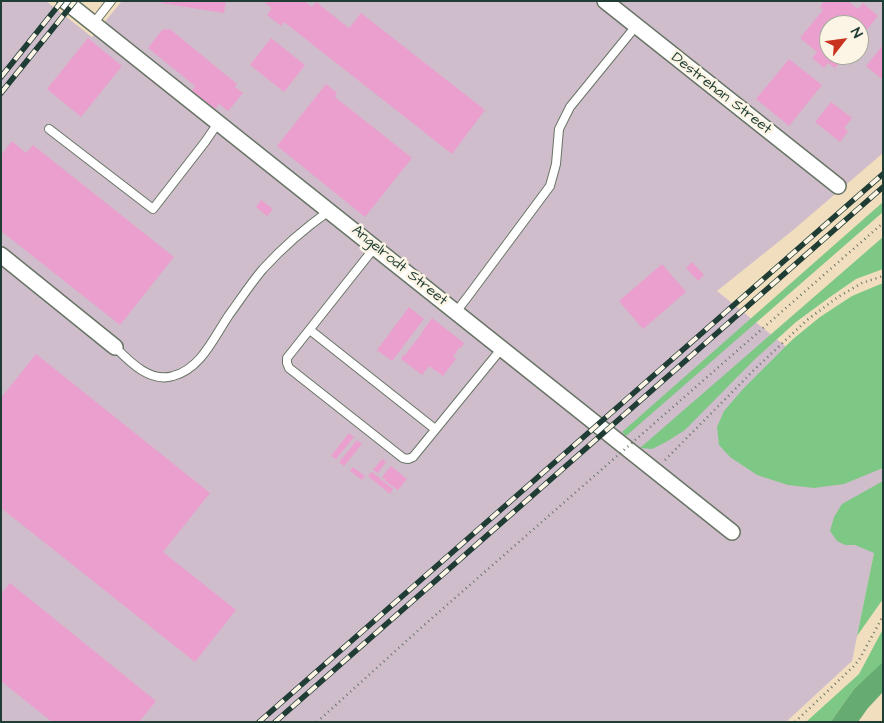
<!DOCTYPE html>
<html>
<head>
<meta charset="utf-8">
<style>
  body { margin:0 }
  #map { position:relative; width:884px; height:723px; overflow:hidden; background:#f1debf; font-family:"Architects Daughter",sans-serif }
  canvas { display:block }
  .frame { position:absolute; inset:0; border:2px solid #1f3d34; pointer-events:none }
  .north { position:absolute; left:819px; top:15px; width:50px; height:50px; box-sizing:border-box; background:#fcf5e5; border:1px solid #a4ab9e; border-radius:50%; rotate:60deg; font-size:14px; font-weight:700; line-height:20px; text-align:center; color:#1f3d34 }
  .north::after { content:''; display:block; margin:auto; width:18px; height:22px; background:#c8321e; clip-path:polygon(50% 0,100% 100%,50% 72%,0 100%) }
</style>
</head>
<body>
<div id="map">
<canvas width="884" height="723"></canvas>
<div class="frame"></div>
<div class="north">N</div>
</div>
<script>
const context = document.querySelector('canvas').getContext('2d');
context.lineJoin = 'round';
function paint(path, color) { context.fillStyle = color; context.fill(path, 'evenodd'); }
function stroke(path, color, width, dash) { context.strokeStyle = color; context.lineWidth = width; context.lineCap = dash ? 'butt' : 'round'; context.setLineDash(dash || []); context.stroke(path); }
function label(font, color, halo, rows, align = 'center') {
  context.font = font + ' "Architects Daughter",sans-serif'; context.lineWidth = 5; context.setLineDash([]); context.textBaseline = 'middle'; context.strokeStyle = halo; context.fillStyle = color; for (const [text, x, y, turn = 0] of rows) {
    context.save(); context.translate(x, y); context.rotate((+turn || 0) * Math.PI / 180); context.textAlign = isNaN(turn) ? turn : align; if (halo) context.strokeText(text, 0, 0); context.fillText(text, 0, 0); context.restore();
  }
}
const industrial = new Path2D(`
  M1,1H46L92,37L122,1H883V153L792,231L717,291L883,425V470L880,524L852,661L786,722H1ZM829,25H859V55H829Z`);
const green = new Path2D(`
  M883,202V212L626,436L622,432Z
  M883,237V269L856,279L830,297L796,322L754,360L685,430L666,442L652,449L640,448Z
  M883,283V468L844,484L814,488L788,485L757,475L730,457L719,445L717,427L724,411L743,389L793,339L820,317L852,296Z
  M883,481V599L857,636L874,553L855,545H845L837,541L830,531L834,517L842,504Z
  M883,629V662L881,665L854,689L832,720L830,722H806L859,674Z`);
const forest = new Path2D(`
  M883,662V692L868,708L858,722H830L832,720L854,689Z`);
const building = new Path2D(`
  M161,1H226L224,13L161,3Z
  M267,1H305L312,7L316,2L349,28L361,13L485,110L452,154L284,22L281,26L267,15L272,8L265,3Z
  M824,1H848L858,9L863,3L878,16L859,39V25H829V55H846L835,68L828,63L824,68L812,58L817,52L800,38L823,10L820,7Z
  M170,29L237,84L235,87L243,93L228,111L219,104L215,109L192,91L195,86L148,48L162,30Z
  M88,38L122,66L81,117L47,89Z
  M271,38L305,65L284,92L250,65Z
  M883,45V80L866,66Z
  M789,59L822,85L789,126L756,99Z
  M326,84L337,93L335,97L412,158L365,217L277,146Z
  M831,102L852,118L844,128L848,131L840,142L815,122Z
  M12,141L26,153L33,145L174,257L120,325L1,231V155Z
  M261,200L273,209L267,216L256,207Z
  M692,262L704,275L698,281L686,268Z
  M662,264L686,292L643,329L619,301Z
  M409,307L424,319L392,361L377,350Z
  M432,318L464,343L461,348L460,347L456,352L457,353L456,354H455L453,356L456,359L443,376L429,366L422,375L401,359L403,355L404,356L422,333V332Z
  M36,354L210,493L163,552L236,610L195,662L1,508V398Z
  M349,433L354,437L336,459L331,456Z
  M357,440L362,444L344,466L339,462Z
  M382,459L386,462L378,473L373,470Z
  M391,466L407,479L398,490L385,481L386,480L382,477Z
  M353,467L365,476L362,480L350,471Z
  M372,472L393,489L390,494L368,476Z
  M10,583L156,701L139,722H52L1,681V594Z`);
const path = new Path2D(`
  M665,460L755,369L807,320L838,297L862,283L883,276
  M795,722L853,667L859,660L883,616`);
const service = new Path2D(`
  M93,24L111,1
  M49,129L153,209L205,142L218,123
  M375,247L287,358V363L289,368L403,458L408,459L413,457L502,348
  M456,312L469,295L550,186L556,164L559,129L570,107L636,26
  M310,330L435,429
  M115,347C130,362 150,383 173,376C201,369 214,337 229,315C240,300 251,283 263,269C283,247 305,228 329,211`);
const minor = new Path2D(`
  M65,1L732,532
  M605,1L838,186
  M1,255L115,347`);
const rail = new Path2D(`
  M1,77L62,1
  M1,93L75,1
  M259,722L883,174
  M275,722L883,187`);
const pathBridge = new Path2D(`
  M317,722L423,626L883,223`);
const streetNames = [
  ["Destrehan Street",721,94,38],
  ["Angelrodt Street",399,266,39]
];
paint(industrial, '#d0bdcc');
paint(green, '#7ec885');
paint(forest, '#66ac72');
paint(building, '#eb9fce');
stroke(service, '#687565', 10);
stroke(minor, '#687565', 18);
stroke(path, '#687565', 2.5, [1, 4]);
stroke(service, '#fff', 8);
stroke(minor, '#fff', 15);
stroke(rail, '#1f3d34', 5.5);
stroke(rail, '#fcf5e5', 4, [11]);
stroke(pathBridge, '#687565', 2.5, [1, 4]);
label('15px', '#1f3d34', '#fcf5e5', streetNames);
</script>
</body>
</html>
